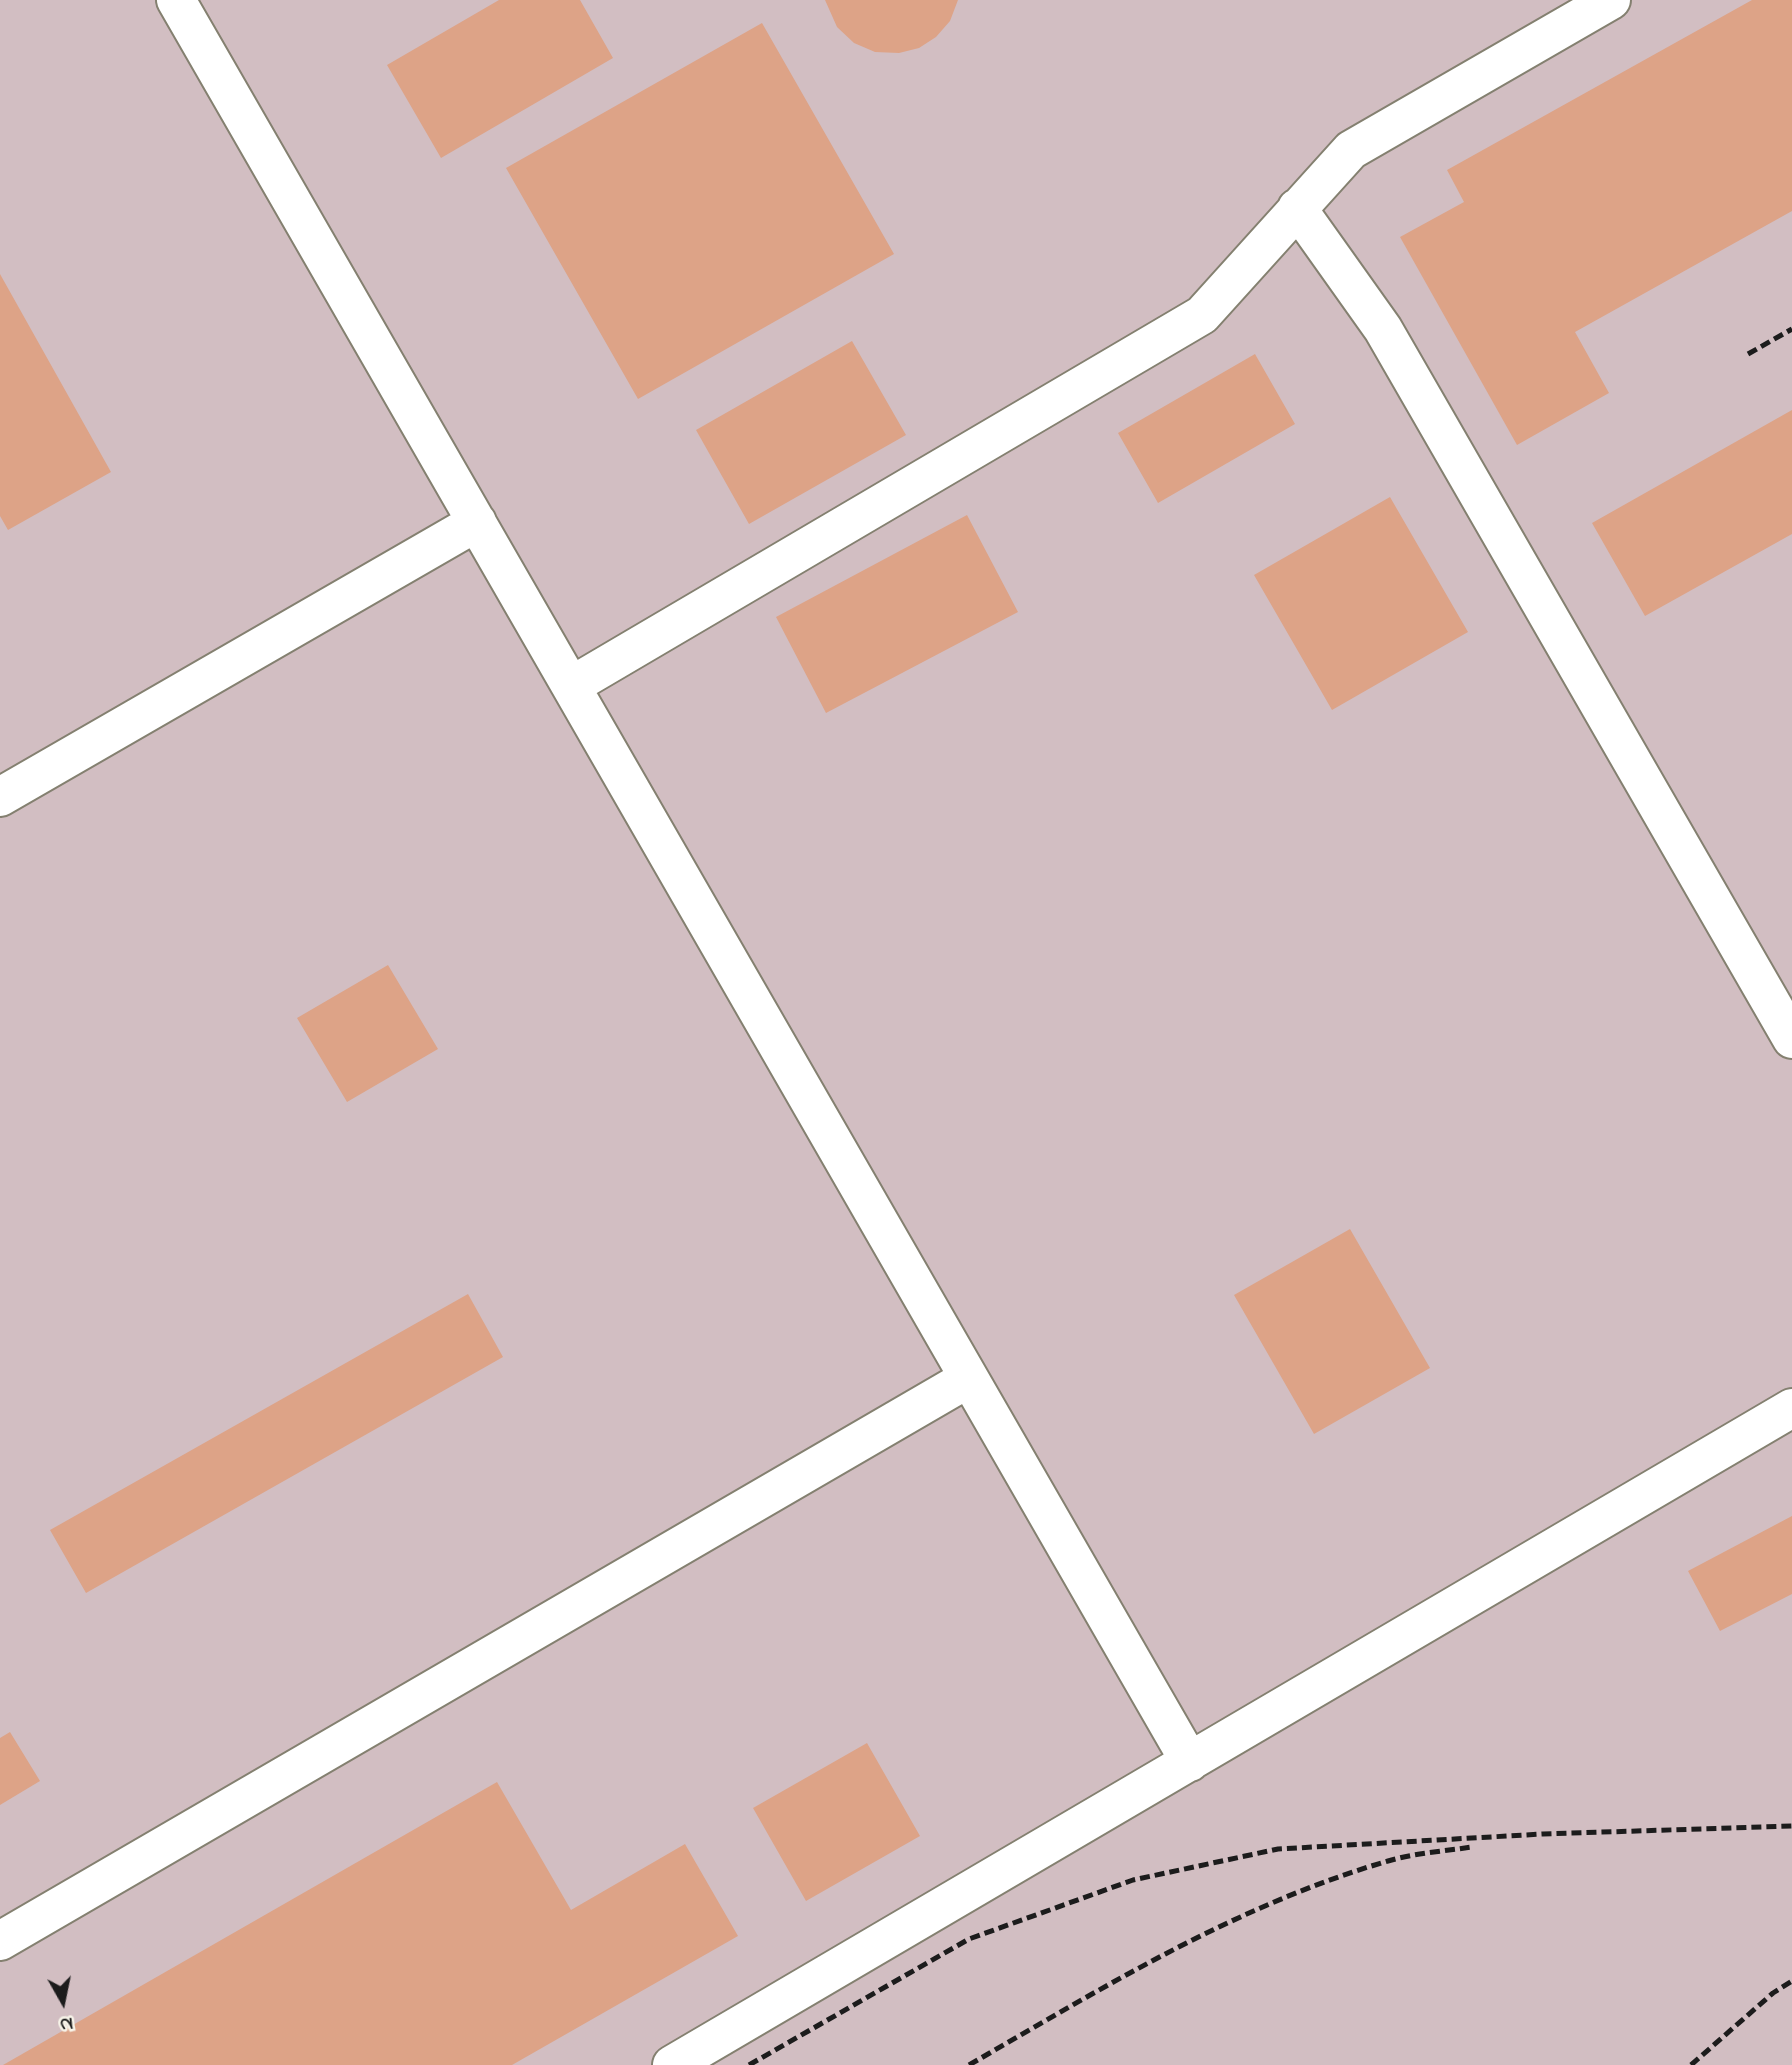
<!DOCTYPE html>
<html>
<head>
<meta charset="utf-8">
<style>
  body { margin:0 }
  #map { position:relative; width:1792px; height:2065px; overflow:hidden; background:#ece3c4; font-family:"Indie Flower",sans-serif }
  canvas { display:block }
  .north { position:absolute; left:28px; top:1967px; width:70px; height:70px; -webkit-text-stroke:5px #f7f3e8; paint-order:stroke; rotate:171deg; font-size:19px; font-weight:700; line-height:28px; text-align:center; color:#1c1c1c }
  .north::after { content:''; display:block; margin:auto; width:24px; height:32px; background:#1c1c1c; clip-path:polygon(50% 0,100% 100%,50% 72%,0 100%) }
</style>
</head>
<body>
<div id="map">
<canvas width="1792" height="2065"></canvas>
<div class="north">N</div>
</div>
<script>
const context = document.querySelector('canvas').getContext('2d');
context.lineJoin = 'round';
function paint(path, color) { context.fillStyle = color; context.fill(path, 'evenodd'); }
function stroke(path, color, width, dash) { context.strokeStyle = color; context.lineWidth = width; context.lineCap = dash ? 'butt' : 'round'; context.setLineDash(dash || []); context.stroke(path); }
const industrial = new Path2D(`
  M0,0H1792V2065H0Z`);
const building = new Path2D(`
  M499,0H580L613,58L441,158L387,65Z
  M825,0H958L950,21L936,37L919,48L899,53L875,52L854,43L837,27Z
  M1752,0H1792V211L1575,332L1609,393L1517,445L1400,237L1464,202L1447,170Z
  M762,23L894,254L638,399L506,168Z
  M0,274L111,472L8,530L0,516Z
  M852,341L906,435L749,524L696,430Z
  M1255,354L1295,424L1158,503L1118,433Z
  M1792,410V534L1645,616L1592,523Z
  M1390,497L1468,632L1332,710L1254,575Z
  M967,515L1018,612L826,713L776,617Z
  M388,965L438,1049L347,1102L297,1018Z
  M1350,1229L1430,1368L1314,1434L1234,1295Z
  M468,1294L503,1357L86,1593L50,1530Z
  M1792,1516V1594L1720,1631L1688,1571Z
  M10,1732L40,1781L0,1805V1738Z
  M867,1743L920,1836L806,1901L753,1808Z
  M497,1782L571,1910L685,1844L738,1936L512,2065H3Z`);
const minor = new Path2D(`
  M176,0L1190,1762
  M1297,208L1383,329L1792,1039
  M571,686L1202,315L1351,150L1611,0
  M0,797L477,522
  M0,1941L969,1378
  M672,2065L1792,1408`);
const rail = new Path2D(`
  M1748,354L1792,329
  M749,2065L969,1939L1133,1880L1278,1849L1543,1834L1792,1826
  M969,2065C1104,1987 1237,1905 1388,1861C1415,1853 1445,1851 1472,1847
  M1691,2065L1773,1993L1792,1981`);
paint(industrial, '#d2bec2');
paint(building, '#dda387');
stroke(minor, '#848070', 42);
stroke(minor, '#fff', 38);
stroke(rail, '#1c1c1c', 5, [10, 5]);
</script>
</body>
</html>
